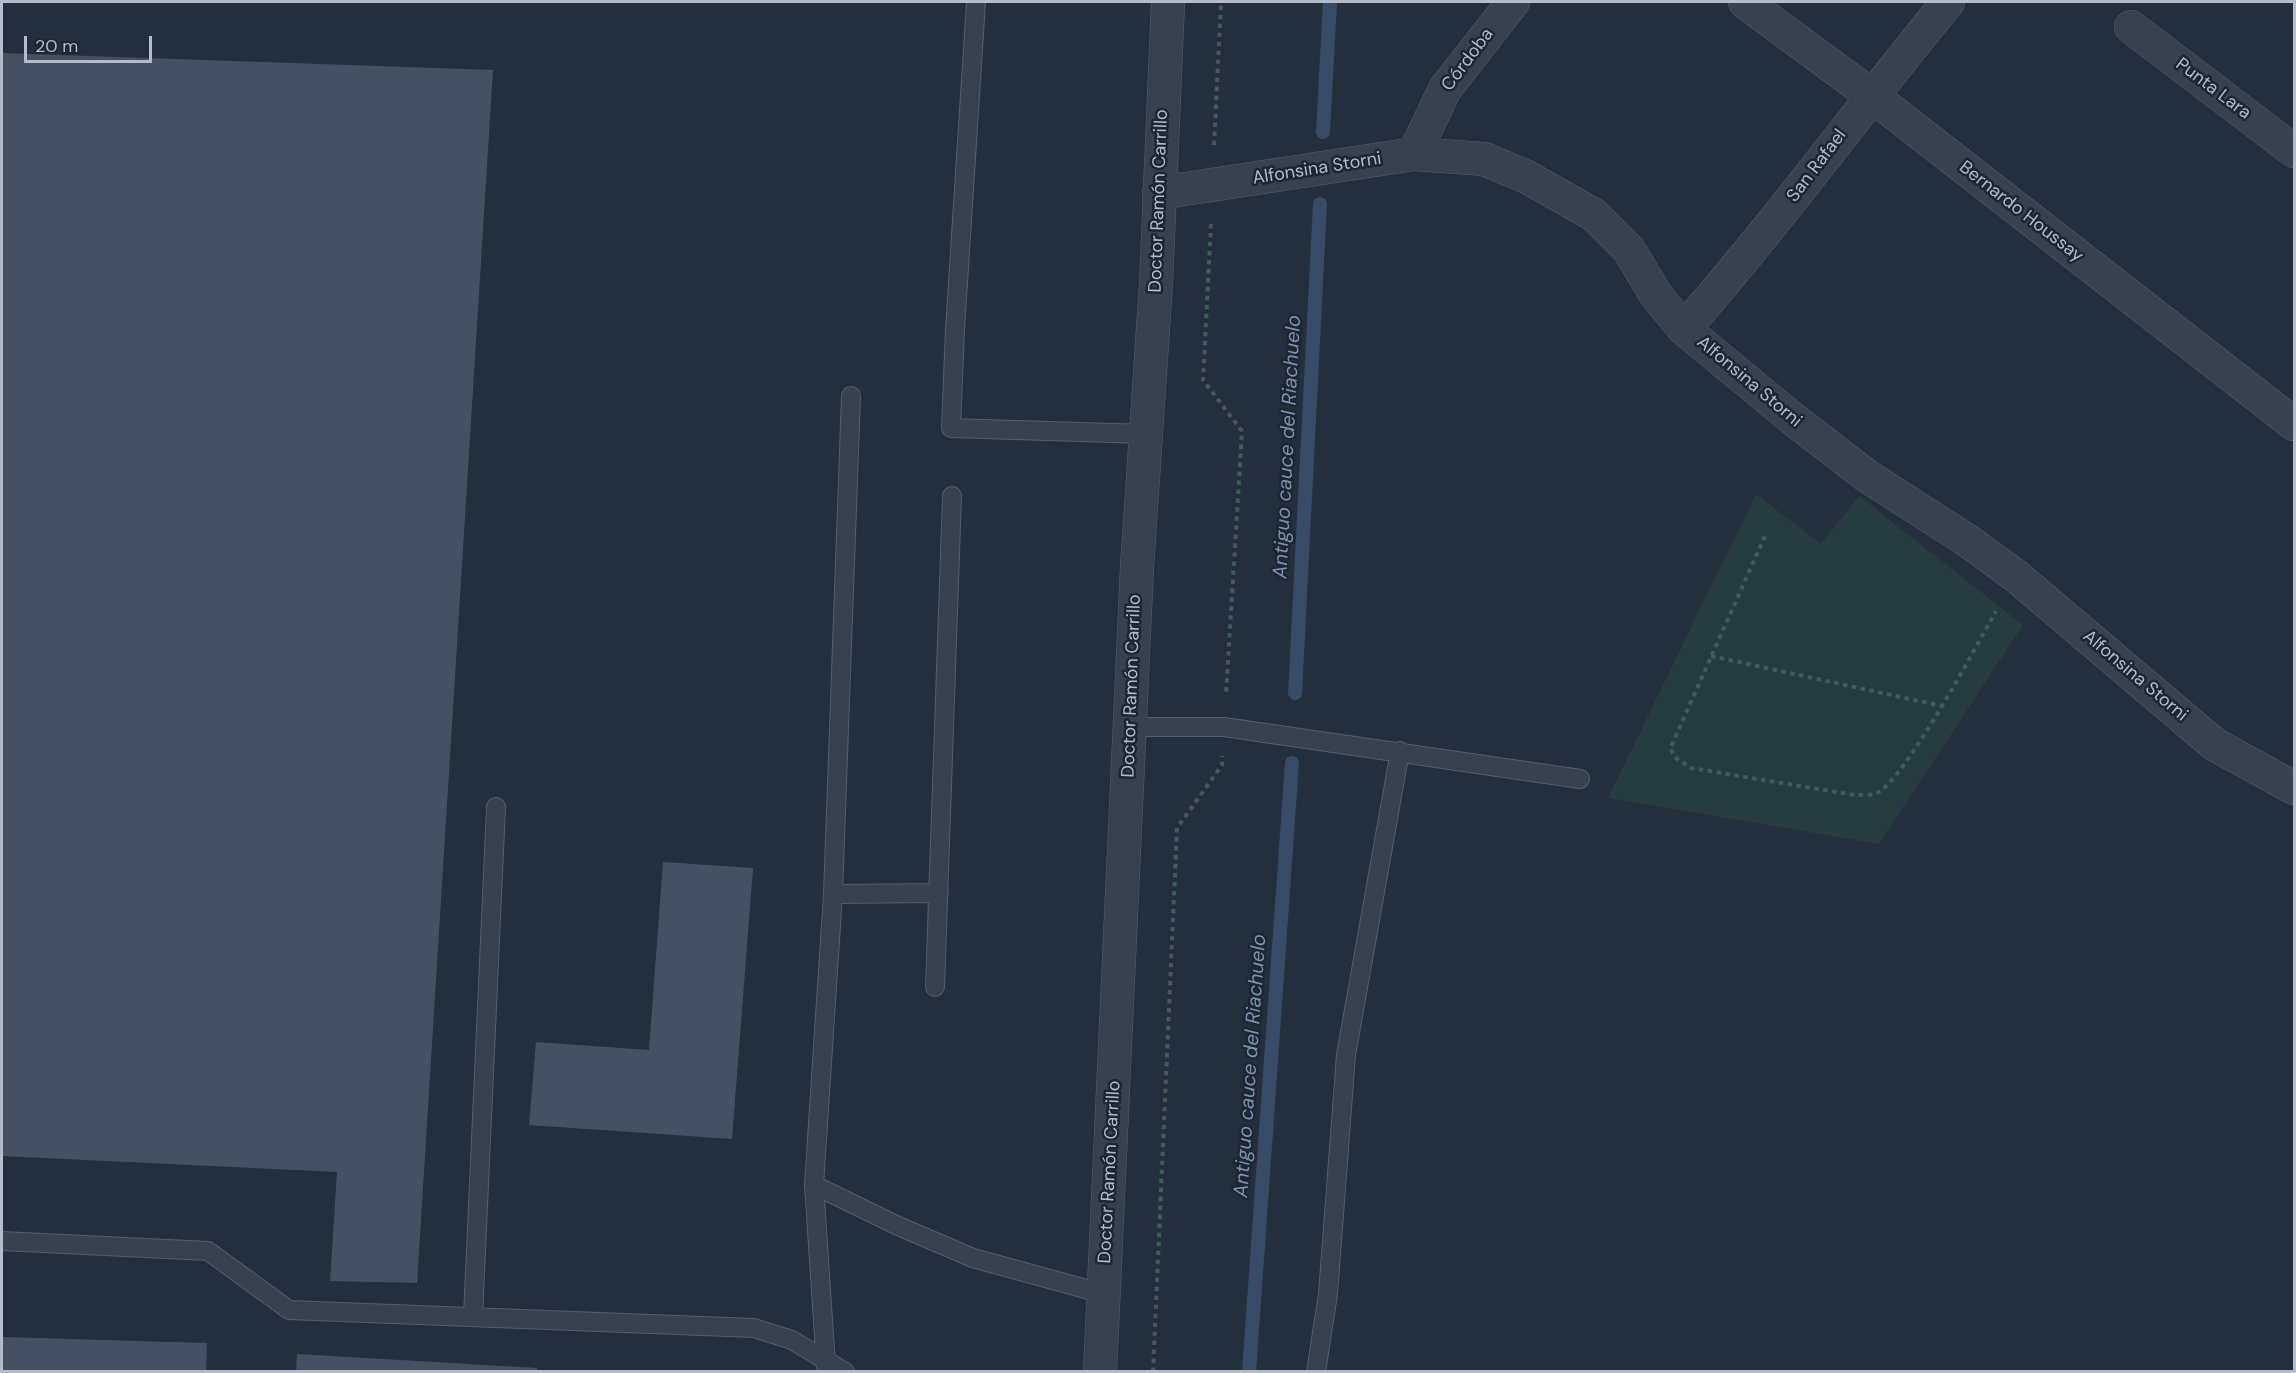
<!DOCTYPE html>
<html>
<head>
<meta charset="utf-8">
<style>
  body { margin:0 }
  #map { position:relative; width:2296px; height:1373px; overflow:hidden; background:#242f3e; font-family:"DM Sans",sans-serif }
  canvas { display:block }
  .frame { position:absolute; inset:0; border:3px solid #b4bcc9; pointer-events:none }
  .scale { position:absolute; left:24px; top:36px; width:128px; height:27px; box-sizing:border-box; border:3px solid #b4bcc9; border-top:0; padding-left:8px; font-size:18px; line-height:21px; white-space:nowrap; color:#b4bcc9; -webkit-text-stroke:4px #1d2633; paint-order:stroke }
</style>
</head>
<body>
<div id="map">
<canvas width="2296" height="1373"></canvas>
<div class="frame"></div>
<div class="scale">20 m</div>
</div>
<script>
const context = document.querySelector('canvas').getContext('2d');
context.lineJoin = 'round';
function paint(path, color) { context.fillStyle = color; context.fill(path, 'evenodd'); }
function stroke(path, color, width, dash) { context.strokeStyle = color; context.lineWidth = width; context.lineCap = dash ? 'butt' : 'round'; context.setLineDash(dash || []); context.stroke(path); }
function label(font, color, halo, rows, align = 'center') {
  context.font = font + ' "DM Sans",sans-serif'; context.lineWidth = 5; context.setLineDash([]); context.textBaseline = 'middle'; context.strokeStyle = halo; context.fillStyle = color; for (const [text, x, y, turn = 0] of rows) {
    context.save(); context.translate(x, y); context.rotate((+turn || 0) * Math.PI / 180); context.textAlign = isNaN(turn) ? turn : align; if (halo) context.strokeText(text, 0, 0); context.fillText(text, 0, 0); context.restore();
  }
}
const green = new Path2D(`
  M1756,494L1821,544L1859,496L2023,625L1879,844L1608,798Z`);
const stream = new Path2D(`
  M1323,132L1330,2
  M1295,693L1320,204
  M1249,1372L1292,763`);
const building = new Path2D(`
  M2,53L493,70L417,1283L330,1281L337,1172L2,1156Z
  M663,862L753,868L732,1139L529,1125L536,1042L649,1050Z
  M2,1337L207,1343L206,1372H2Z
  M297,1354L537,1368V1372H296Z`);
const path = new Path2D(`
  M1214,145L1221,2
  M1211,224L1203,380L1242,431L1226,695
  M1765,536L1670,749L1677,759L1691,768L1854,795C1861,795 1871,796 1877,793C1904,781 1978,643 1996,611
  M1711,656L1942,706
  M1153,1372L1177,828L1222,765V756`);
const service = new Path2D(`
  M976,2L955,329L951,428L1146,434
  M851,396L833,894L814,1185L896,1225L973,1258L1104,1294
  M1131,727H1224L1580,779
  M833,894L939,893
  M935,987L952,496
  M814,1185L826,1366
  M2,1241L208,1251L289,1310L754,1328L792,1340L845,1372
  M473,1317L496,807
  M1316,1372L1328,1294L1346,1055L1400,751`);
const minor = new Path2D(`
  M1745,2L1871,95L2294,424
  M2131,27L2294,151
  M1414,154L1445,89L1513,2
  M1159,193L1414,154L1484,159L1527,177L1594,215L1629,250L1656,295L1684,329L1793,419L1867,476L1968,541L2016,576L2214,744L2294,788
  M1684,329C1777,223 1859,110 1948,2`);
const tertiary = new Path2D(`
  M1100,1372L1137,567L1156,284L1168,2`);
const streetNames = [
  ["Córdoba",1468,60,-53],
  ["Punta Lara",2213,89,37],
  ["San Rafael",1817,166,-53],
  ["Alfonsina Storni",1317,169,-9],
  ["Doctor Ramón Carrillo",1159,201,-88],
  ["Bernardo Houssay",2021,212,38],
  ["Alfonsina Storni",1749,382,40],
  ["Alfonsina Storni",2135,676,40],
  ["Doctor Ramón Carrillo",1132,686,-88],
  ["Doctor Ramón Carrillo",1110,1172,-87]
];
const waterNames = [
  ["Antiguo cauce del Riachuelo",1288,447,-87],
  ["Antiguo cauce del Riachuelo",1251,1066,-86]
];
paint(green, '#263c3f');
stroke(stream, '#394c67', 14);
paint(building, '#455162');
stroke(service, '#565f6c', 20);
stroke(minor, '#565f6c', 34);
stroke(tertiary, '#565f6c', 34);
stroke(path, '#44595c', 4, [4.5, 4.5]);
stroke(service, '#38414e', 18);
stroke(minor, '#38414e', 33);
stroke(tertiary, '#38414e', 33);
label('18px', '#b4bcc9', '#1d2633', streetNames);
label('italic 20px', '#7c92b1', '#1d2633', waterNames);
</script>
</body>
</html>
